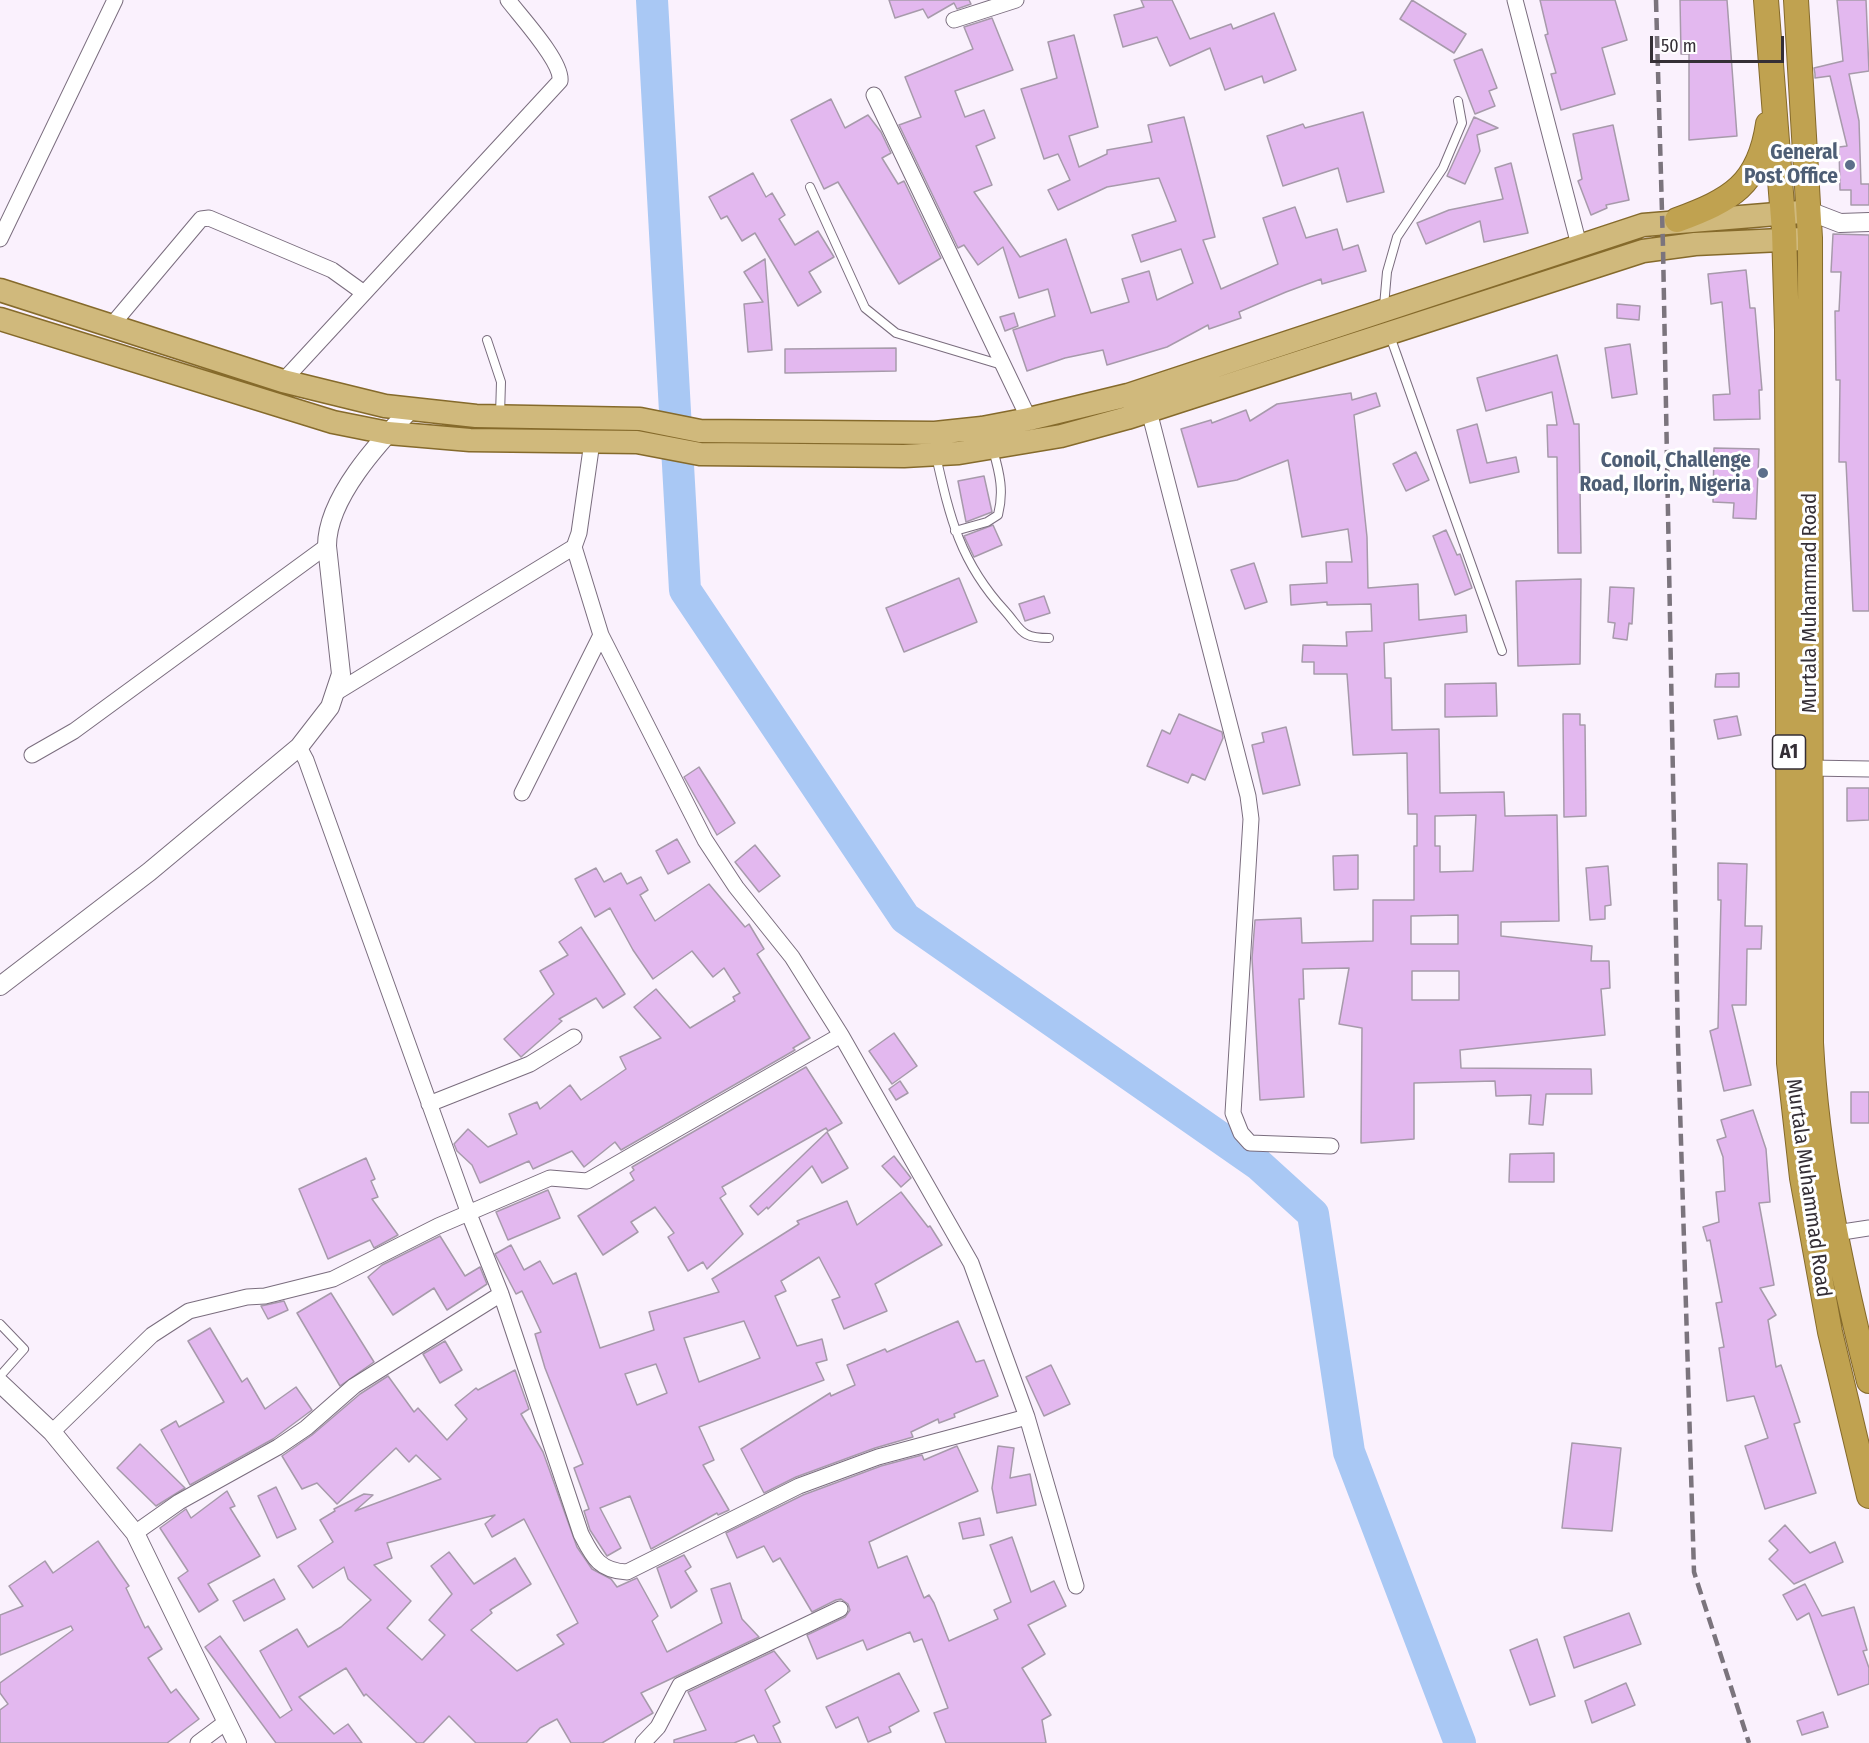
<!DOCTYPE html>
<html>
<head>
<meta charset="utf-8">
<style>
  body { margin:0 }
  #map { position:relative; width:1869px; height:1743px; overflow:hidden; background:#faf1fd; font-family:"Fira Sans Condensed",sans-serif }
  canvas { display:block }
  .scale { position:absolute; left:1650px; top:36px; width:134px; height:27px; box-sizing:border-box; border:3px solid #352f36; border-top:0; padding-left:8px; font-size:18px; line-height:21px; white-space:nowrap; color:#352f36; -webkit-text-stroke:4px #fff; paint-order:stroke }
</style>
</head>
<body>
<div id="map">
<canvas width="1869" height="1743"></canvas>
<div class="scale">50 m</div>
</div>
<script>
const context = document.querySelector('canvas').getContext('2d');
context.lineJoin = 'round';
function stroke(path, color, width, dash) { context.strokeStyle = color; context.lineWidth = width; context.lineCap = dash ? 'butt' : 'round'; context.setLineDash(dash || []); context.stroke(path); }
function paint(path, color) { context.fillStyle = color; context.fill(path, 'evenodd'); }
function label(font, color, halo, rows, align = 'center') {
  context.font = font + ' "Fira Sans Condensed",sans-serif'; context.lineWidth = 6; context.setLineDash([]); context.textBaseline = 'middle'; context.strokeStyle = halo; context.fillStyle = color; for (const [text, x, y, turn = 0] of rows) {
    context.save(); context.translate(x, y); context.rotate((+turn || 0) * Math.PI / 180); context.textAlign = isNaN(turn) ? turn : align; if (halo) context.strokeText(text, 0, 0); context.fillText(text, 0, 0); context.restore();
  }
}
const river = new Path2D(`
  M652,0L685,590L905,918L1258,1164L1313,1214L1349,1452L1460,1743`);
const building = new Path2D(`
  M889,0H969L971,4L957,9L954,3L928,18L923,9L895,18Z
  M1141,0H1172L1190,39L1231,24L1233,29L1274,13L1296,70L1264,83L1262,76L1225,90L1210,48L1170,66L1157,37L1123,47L1114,15L1144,7Z
  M1412,0L1466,34L1454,53L1400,19Z
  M1540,0H1615L1627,40L1602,48L1615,94L1561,110L1551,74L1556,73L1545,35L1548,34Z
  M1680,0H1727L1737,136L1689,140V54H1681Z
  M1837,0H1866L1869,71L1849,74L1859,121L1861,184H1869V205H1851V190H1840L1839,147L1847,146L1830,76L1815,78V74L1814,68L1843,61Z
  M992,18L1013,70L955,91L965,117L984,110L995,138L976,146L992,185L974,192L1020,257L1066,239L1091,313L1129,302L1122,279L1149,271L1157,300L1193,283L1181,249L1141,262L1132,235L1176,221L1159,178L1107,187L1058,210L1048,190L1070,180L1058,154L1044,159L1021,89L1057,78L1048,42L1074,35L1098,127L1069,136L1079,167L1107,154V150L1152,142L1148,125L1184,117L1215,237L1203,240L1221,289L1278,264L1263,218L1295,207L1306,238L1337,229L1343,250L1358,245L1366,271L1322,284L1321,279L1286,292L1239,312L1241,318L1209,329L1208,325L1167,347L1107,365L1103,350L1065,358L1027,371L1013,330L1055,316L1048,289L1019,298L1003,247L978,265L964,245L958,248L899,125L921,117L905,77L973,49L964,27Z
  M1482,49L1497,88L1489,91L1495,106L1475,114L1454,60Z
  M831,99L845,128L868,115L881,132L891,153L882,158L898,184L904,181L941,258L899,284L838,182L824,189L791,120Z
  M1363,112L1384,192L1347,202L1338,168L1283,186L1267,136L1303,124L1305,128Z
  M1474,117L1498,128L1477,135L1480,151L1465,184L1447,176Z
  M1613,125L1629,200L1606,205L1607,208L1591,215L1578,181L1582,179L1573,134Z
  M1511,163L1528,233L1484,242L1480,221L1426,244L1417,223L1449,210L1503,199L1495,168Z
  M753,173L766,197L772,193L785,215L779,219L795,245L818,231L834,257L809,272L821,292L798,306L755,233L742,241L727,216L721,219L709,197Z
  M1833,234L1869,235V611H1853L1846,462H1839L1840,380H1836L1835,311H1839L1841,272H1831Z
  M765,259L772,350L748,352L744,304L763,302L744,272Z
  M1746,270L1750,308H1755L1762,390H1759L1760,419L1714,420L1713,395L1730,394L1722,302L1711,304L1708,274Z
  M1617,304L1640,306L1639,320L1617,318Z
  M1014,313L1018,326L1005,331L1000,317Z
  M1630,344L1637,394L1612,398L1605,348Z
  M896,348V371L785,373V349Z
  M1557,355L1574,424H1579L1581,553H1558L1557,457H1548L1547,425H1557L1552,392L1486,411L1477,378Z
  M1351,393L1352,400L1376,393L1380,406L1354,415L1367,537L1368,588L1418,584L1419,620L1466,615L1467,632L1384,643L1385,678H1391L1392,730L1439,729L1440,793L1504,792L1505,816L1557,815L1559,921L1501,922V936L1592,946L1591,961H1609L1610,988L1601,989L1605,1035L1460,1050L1461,1068L1591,1069L1592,1094H1546L1543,1125L1529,1124L1531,1095L1496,1096L1495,1081L1414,1083V1139L1361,1143L1362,1028L1339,1024L1349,968L1303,969L1304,999H1299L1304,1097L1260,1100L1252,958L1255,920L1301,918L1302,943L1373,941V900H1414V846H1417V814H1408L1407,753L1353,755L1347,674H1314V662H1302L1303,645L1347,646L1346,632L1372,631L1371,604L1327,605V602L1291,605L1290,585L1327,583L1326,562H1352L1348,529L1302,537L1288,460L1237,480L1198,487L1181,429L1211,420L1212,423L1246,410L1250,421L1277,404ZM1476,815L1473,871L1440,872V846H1435V816ZM1458,915V944H1411V916ZM1412,971H1459V1000H1412Z
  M1477,424L1487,463L1516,457L1519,472L1470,483L1457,430Z
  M1714,448L1759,449L1756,519L1733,518L1734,503L1713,502Z
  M1416,452L1429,480L1406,491L1393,464Z
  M984,476L992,512L966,522L958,481Z
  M993,525L1002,545L974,557L964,536Z
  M1446,530L1457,555L1460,554L1472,588L1455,595L1433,536Z
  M1254,563L1267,602L1245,609L1231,570Z
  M959,578L977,622L904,652L886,608Z
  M1581,579L1580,664L1518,666L1516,581Z
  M1610,587L1634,588L1632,624L1629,623L1627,640L1613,638L1615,623L1608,622Z
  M1044,596L1050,613L1025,621L1019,604Z
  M1739,673V687H1715L1716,674Z
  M1496,683L1497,716L1445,717V684Z
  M1179,714L1222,732L1223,738L1205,780L1192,774L1188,783L1147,766L1162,730L1170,734Z
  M1563,714H1580V725H1585L1586,816L1564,817Z
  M1737,716L1741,735L1718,739L1714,720Z
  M1286,727L1300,785L1263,794L1252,745L1264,742L1262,733Z
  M699,767L735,823L717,835L684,777Z
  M1847,788H1869V820L1847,821Z
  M677,839L690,862L668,874L656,851Z
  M755,845L780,876L759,892L735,862Z
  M1358,855V889L1334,890L1333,856Z
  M1718,863L1747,864L1745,926H1762L1761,949H1747L1746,1005H1732L1751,1085L1724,1091L1710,1031L1718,1028L1721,900H1718Z
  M1608,866L1611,905L1605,906V919L1590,920L1586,868Z
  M596,868L604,882L621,873L627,884L641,877L648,890L640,895L655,921L709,884L745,927L749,924L764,949L757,954L810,1038L793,1048L795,1050L621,1150L615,1142L584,1167L572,1151L533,1169L529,1161L480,1183L472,1165L457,1151L454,1144L468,1129L488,1147L517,1134L509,1114L537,1102L540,1109L570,1085L581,1100L626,1069L620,1057L661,1038L634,1007L656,989L690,1028L735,1001L733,997L740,993L724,968L713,977L692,951L653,979L633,950L610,908L595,917L575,879Z
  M581,927L625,994L603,1008L596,998L559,1019L562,1021L521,1057L504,1039L554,994L540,971L568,955L559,942Z
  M894,1033L917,1066L892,1084L869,1051Z
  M806,1067L842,1123L828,1131L826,1128L722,1187L726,1194L720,1198L743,1234L707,1269L703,1262L688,1271L668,1237L674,1233L655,1207L631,1222L638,1232L603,1255L578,1216L634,1180L630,1173L634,1170L632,1167Z
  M900,1081L908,1093L896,1100L889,1089Z
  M1851,1092H1869V1123H1851Z
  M1753,1110L1766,1149L1770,1202L1759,1203L1774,1285L1760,1288L1776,1315L1768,1320L1776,1367L1781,1365L1800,1422L1794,1424L1816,1493L1765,1509L1745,1446L1768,1438L1754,1396L1727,1401L1719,1348L1724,1347L1716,1303L1722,1302L1710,1240L1707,1241L1703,1227L1719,1222L1716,1192L1725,1191L1723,1157L1717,1140L1726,1137L1721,1120Z
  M827,1132L848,1168L822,1183L812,1166L768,1209L767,1207L758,1215L750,1206Z
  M1554,1153V1182H1509L1510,1154Z
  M894,1156L911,1178L901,1187L882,1166Z
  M366,1158L375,1179L371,1181L378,1197L372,1199L398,1235L374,1248L370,1240L328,1259L299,1189Z
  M548,1190L560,1218L508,1240L496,1212Z
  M901,1192L928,1227L930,1226L942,1245L875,1284L887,1311L844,1329L832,1300L840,1297L819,1257L781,1281L786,1291L775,1296L797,1346L822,1339L827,1360L816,1363L824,1380L699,1427L714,1460L703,1465L729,1510L718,1515L717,1513L651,1549L630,1496L600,1508L621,1548L607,1556L590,1530L584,1511L589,1509L574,1468L583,1464L545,1368L535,1334L541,1332L522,1291L516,1294L495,1254L511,1245L524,1270L540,1261L553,1284L576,1273L600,1348L654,1330L649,1312L719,1292L712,1279L799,1224L797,1221L847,1201L857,1225ZM744,1321L760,1358L699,1382L684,1338ZM656,1364L667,1393L637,1405L625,1374Z
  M440,1236L465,1276L480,1267L487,1284L447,1310L434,1288L393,1315L368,1277L382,1265Z
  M331,1293L374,1362L340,1386L297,1313Z
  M284,1301L288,1310L268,1319L261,1306Z
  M958,1321L976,1362L984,1360L998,1396L954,1414L955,1417L939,1423L938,1419L911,1432L913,1437L875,1448L796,1477L764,1493L741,1449L830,1393L831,1396L855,1385L847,1365L885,1349L887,1352Z
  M210,1328L242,1382L247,1378L265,1409L296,1387L312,1410L273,1439L190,1485L161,1430L176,1421L179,1427L224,1402L188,1341Z
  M445,1341L462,1370L440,1383L423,1354Z
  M1051,1365L1070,1404L1044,1416L1026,1377Z
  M515,1370L529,1409L521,1414L543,1452L577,1547L592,1569L611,1579L617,1587L637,1578L658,1616L652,1621L667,1652L722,1623L711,1589L730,1583L742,1619L759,1637L641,1693L653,1713L602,1743H571L557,1719L540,1728L526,1743H476L449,1716L423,1743H417L366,1694L364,1696L346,1668L299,1697L334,1734L348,1724L362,1743H276L205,1647L220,1636L280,1718L292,1710L260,1651L297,1629L308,1647L341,1627L371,1600L348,1579L344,1567L313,1588L298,1566L333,1542L320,1520L335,1511L334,1509L364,1494L373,1495L355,1511L441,1479L416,1455L409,1462L396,1448L337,1504L317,1483L302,1489L282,1456L312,1435L360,1394L388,1376L414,1412L418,1408L447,1440L467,1419L455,1405L476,1388L478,1390ZM495,1515L485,1524L492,1537L524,1519L578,1623L557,1635L564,1644L517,1671L471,1630L492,1613L490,1610L531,1584L515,1558L474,1584L449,1552L431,1566L452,1594L429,1620L445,1635L422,1660L387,1628L411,1601L374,1565L392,1558L387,1543Z
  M1572,1443L1621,1448L1612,1531L1562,1528Z
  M140,1444L185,1488L156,1506L117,1468Z
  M957,1446L978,1491L869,1542L878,1568L907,1556L924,1598L929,1595L934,1603L949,1641L998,1619L994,1610L1011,1602L990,1545L1012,1537L1031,1592L1054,1581L1066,1606L1028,1625L1045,1654L1022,1668L1051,1715L1042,1720L1046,1743H946L934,1713L948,1708L922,1639L914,1642L910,1632L867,1650L863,1640L817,1659L807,1635L845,1617L850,1610L848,1604L841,1599L836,1600L812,1612L780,1558L773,1562L764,1546L737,1558L726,1533L803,1495L881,1466L922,1455L924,1460Z
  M998,1446L1014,1448L1010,1478L1030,1474L1036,1505L997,1513L992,1488Z
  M276,1487L296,1529L277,1538L258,1496Z
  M227,1491L235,1506L230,1508L260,1556L208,1584L218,1600L199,1612L178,1578L188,1571L160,1528L186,1509L191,1518Z
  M980,1518L984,1535L963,1539L959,1523Z
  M1785,1525L1810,1553L1835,1542L1843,1562L1794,1584L1769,1559L1778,1550L1769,1541Z
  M98,1541L129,1586L126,1588L145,1628L148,1626L162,1649L148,1658L171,1693L176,1689L199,1719L167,1743H0V1710L8,1704L0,1693V1683L73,1630L71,1626L0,1655V1615L23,1606L9,1586L45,1561L53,1573Z
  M684,1555L691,1567L685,1571L697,1591L671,1608L657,1568Z
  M274,1579L285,1599L244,1621L233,1601Z
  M1805,1584L1822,1616L1854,1607L1867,1650L1863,1651L1869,1668V1684L1838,1695L1809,1613L1797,1620L1783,1595Z
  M1629,1613L1641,1644L1574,1668L1564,1637Z
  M1537,1639L1555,1696L1530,1705L1510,1650Z
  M774,1651L790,1671L765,1690L780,1722L773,1726L781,1743H758L754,1735L734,1743H674V1740L706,1730L688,1692Z
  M899,1673L919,1711L889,1727L891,1732L868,1742L858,1717L836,1728L826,1707Z
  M1626,1683L1635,1705L1592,1723L1585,1701Z
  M1823,1712L1828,1727L1802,1735L1797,1721Z`);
const service = new Path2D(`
  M810,187L865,308L896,333L1002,365
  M1384,306L1387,272L1397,237L1443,168L1462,123L1458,101
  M1390,336L1502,651
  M487,340L501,382L500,415
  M936,456C950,518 960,562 1005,611C1022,630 1020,638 1049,638
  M955,531L987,522L998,515C1004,492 1000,474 993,450
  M0,1324L24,1349L0,1376`);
const minor = new Path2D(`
  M1515,0L1579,245
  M954,20L1016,0
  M874,95L1029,419
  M0,239L115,0
  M111,326L201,219L209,218L332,270L364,293
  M283,381L560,81C563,62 520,16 508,0
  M1149,411L1248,796L1251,819L1233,1113L1241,1133L1250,1143L1331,1146
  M601,635L705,840L736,887L792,957L841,1035L971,1263L1027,1417L1076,1586
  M337,692L574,547L579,533L592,442
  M299,747L306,760L469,1214L501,1294L581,1534C593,1557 599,1571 627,1572L799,1486L878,1457L1027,1417
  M32,755L74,731L327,546
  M1810,768L1869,769
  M522,793L601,635L574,547
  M429,1104L530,1064L574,1037
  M1836,1233L1869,1228
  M52,1432L152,1335L189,1311L247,1297L265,1296L333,1279L438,1226L550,1178L587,1181L841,1035
  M135,1533L179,1502L278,1447L306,1428L354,1386L501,1294
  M198,1743L226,1722
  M643,1743L658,1727L680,1685L840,1609`);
const tertiary = new Path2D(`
  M1809,211L1840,223L1869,222
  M0,986L149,872L299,747L330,707L341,674L327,546C327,498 379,442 411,409
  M0,1383L52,1432L135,1533L237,1743`);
const primary = new Path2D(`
  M0,290L283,381L385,406L476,416L640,419L700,431L935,433L982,428L1029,419L1128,395L1643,225L1801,212
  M0,319L333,422L388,433L470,440L637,442L700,454L904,456L959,453L1061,436L1127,418L1643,251L1695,244L1803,239`);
const trunk = new Path2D(`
  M1766,0L1784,231L1787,330L1789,1063L1802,1178L1830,1332L1869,1496
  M1796,0L1810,238L1811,1043C1817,1157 1841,1270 1869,1381
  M1677,220C1731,200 1759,185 1768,124`);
const rail = new Path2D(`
  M1656,0L1663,247L1678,1042L1694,1572L1749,1743`);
const markers = [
  [1850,165,6,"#5c6f8a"],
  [1763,473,6,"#5c6f8a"]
];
const shields = [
  [1789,752,33]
];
const shieldNames = [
  ["A1",1789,752]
];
const serviceNames = [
  ["General",1838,153],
  ["Post Office",1838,177],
  ["Conoil, Challenge",1751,461],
  ["Road, Ilorin, Nigeria",1751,485]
];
const streetNames = [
  ["Murtala Muhammad Road",1810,603,-90],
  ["Murtala Muhammad Road",1808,1188,82]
];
stroke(river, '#a9c8f4', 32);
paint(building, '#e3b8ef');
stroke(building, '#a79aab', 1.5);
stroke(service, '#7a6d7e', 10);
stroke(minor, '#7a6d7e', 17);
stroke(tertiary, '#7a6d7e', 20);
stroke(primary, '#856a2b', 25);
stroke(trunk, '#856a2b', 26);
stroke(service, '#fff', 8);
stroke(minor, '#fff', 15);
stroke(tertiary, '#fff', 18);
stroke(primary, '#d0b97c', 22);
stroke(trunk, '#c0a250', 24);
stroke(rail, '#7b747d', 4.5, [12, 6]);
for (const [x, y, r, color] of markers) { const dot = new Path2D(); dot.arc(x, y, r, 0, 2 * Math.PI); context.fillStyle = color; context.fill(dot); stroke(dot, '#fff', 2); }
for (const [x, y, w] of shields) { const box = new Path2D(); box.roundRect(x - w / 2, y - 17, w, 34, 4.5); context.fillStyle = '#fff'; context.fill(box); stroke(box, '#352f36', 1.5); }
label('bold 20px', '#352f36', null, shieldNames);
label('bold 21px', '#4e5e75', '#fff', serviceNames, 'right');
label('21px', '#352f36', '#fff', streetNames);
</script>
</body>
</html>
